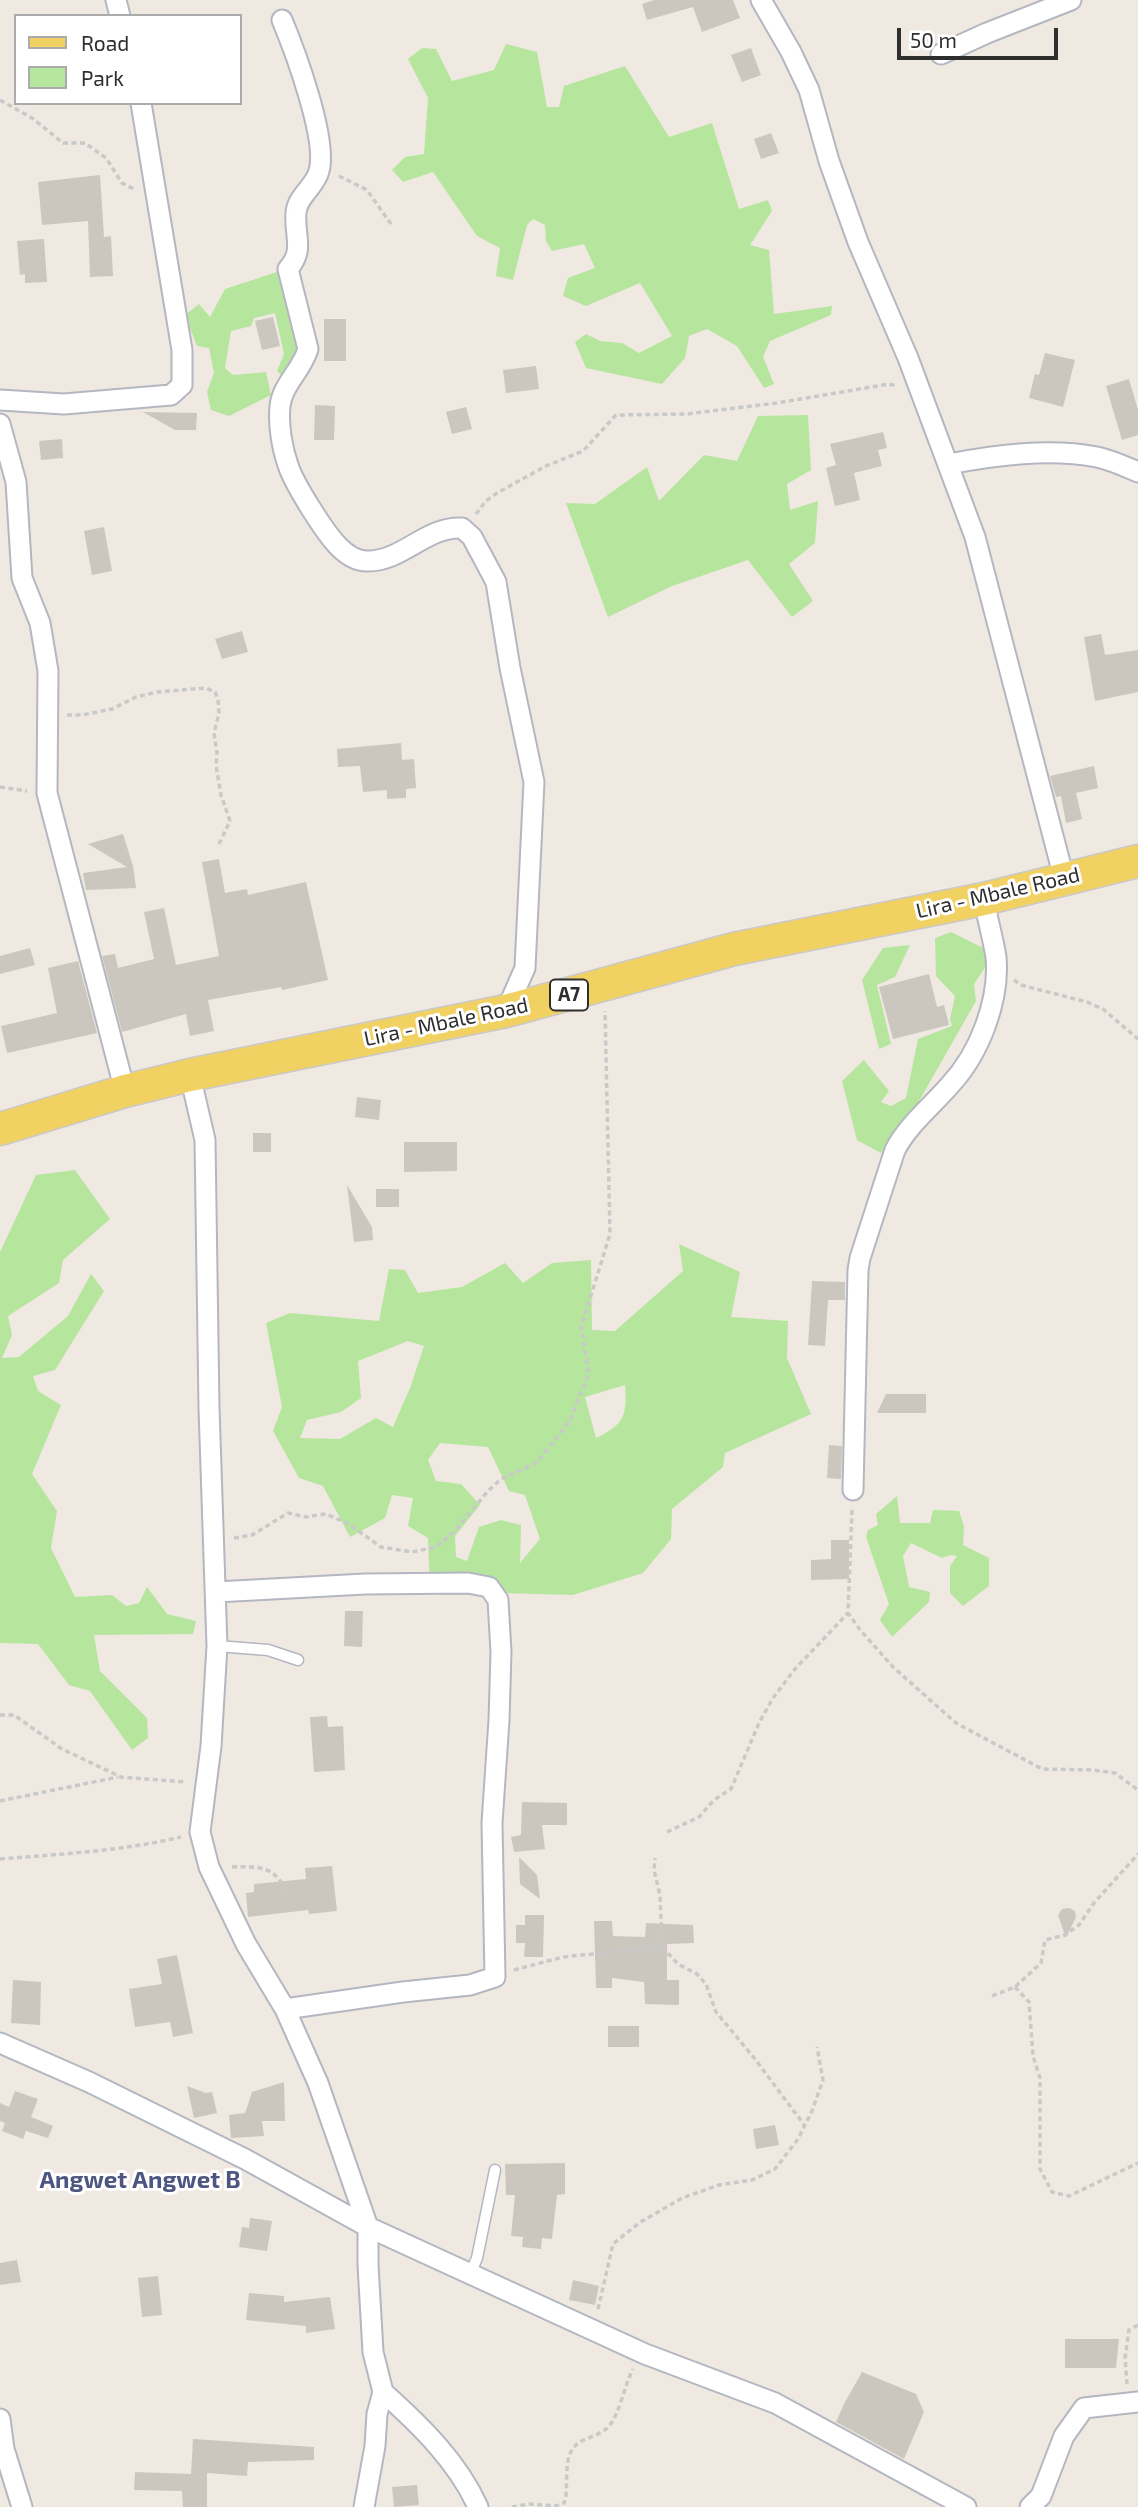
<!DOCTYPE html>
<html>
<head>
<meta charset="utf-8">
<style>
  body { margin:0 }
  #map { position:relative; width:1138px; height:2507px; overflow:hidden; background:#efe9e1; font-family:"Exo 2",sans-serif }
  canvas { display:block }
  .legend { position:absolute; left:14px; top:14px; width:228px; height:91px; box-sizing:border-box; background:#fff; border:2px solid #ababab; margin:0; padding:9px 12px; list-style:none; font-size:21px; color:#2e2e2e }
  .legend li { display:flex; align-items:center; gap:14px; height:35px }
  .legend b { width:35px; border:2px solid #ababab }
  .scale { position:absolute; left:897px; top:28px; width:161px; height:32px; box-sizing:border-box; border:4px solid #2e2e2e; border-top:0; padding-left:9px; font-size:21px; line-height:24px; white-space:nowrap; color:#2e2e2e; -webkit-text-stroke:5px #fff; paint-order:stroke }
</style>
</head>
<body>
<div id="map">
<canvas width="1138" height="2507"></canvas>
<ul class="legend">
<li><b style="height:9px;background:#f2d163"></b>Road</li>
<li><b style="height:19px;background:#b6e59e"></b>Park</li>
</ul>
<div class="scale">50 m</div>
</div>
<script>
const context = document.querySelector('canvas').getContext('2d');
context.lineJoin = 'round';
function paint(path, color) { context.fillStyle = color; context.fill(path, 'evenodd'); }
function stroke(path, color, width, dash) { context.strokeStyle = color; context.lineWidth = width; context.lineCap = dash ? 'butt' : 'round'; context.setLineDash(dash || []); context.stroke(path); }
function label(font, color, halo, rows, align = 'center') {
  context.font = font + ' "Exo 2",sans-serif'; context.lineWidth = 6; context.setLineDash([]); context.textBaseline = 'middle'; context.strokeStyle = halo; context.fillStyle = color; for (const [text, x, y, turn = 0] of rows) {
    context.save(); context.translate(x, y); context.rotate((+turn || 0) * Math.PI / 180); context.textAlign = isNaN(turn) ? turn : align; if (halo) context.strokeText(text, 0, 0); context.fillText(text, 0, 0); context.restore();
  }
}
const green = new Path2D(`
  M506,44L537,52L547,107H559L564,86L625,66L669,137L712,123L739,209L768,200L772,211L750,245L769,250L774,314L832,306L831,315L770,341L763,357L774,384L764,388L737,346L707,329L689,336L685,358L662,384L586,368L575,342L586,334L600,341L622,343L639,353L672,336L640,283L586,306L563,296L568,278L595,268L584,244L552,251L546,241L545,225L533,219L527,225L513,280L496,276L500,248L477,236L433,172L403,182L392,170L405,157L424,154L428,98L408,59L422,48L436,49L452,81L494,70Z
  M277,272L303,353L285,379L277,371L284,354L275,313L254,318L251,326L231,331L225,368L233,375L266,372L271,395L229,416L211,410L207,392L214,373L209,348L197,346L185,315L199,304L210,317L225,289Z
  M808,415L811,470L787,484L790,510L818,501L815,543L789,564L813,601L792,617L748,560L672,586L608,617L566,503L595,504L647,467L659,501L704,455L737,461L758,416Z
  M951,932L985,949L988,963L974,984L976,1001L910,1117L881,1153L857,1140L842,1081L864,1060L889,1091L881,1102L891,1106L906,1098L918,1039L952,1026L950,1019L955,996L936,976L935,938Z
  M910,945L895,977L877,985L891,1044L879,1049L862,980L883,948Z
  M75,1170L110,1219L63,1260L59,1283L8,1316L12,1335L2,1358L19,1357L68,1316L91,1274L104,1291L55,1370L33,1376L38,1391L61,1405L32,1474L57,1511L51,1548L75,1597L112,1595L126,1606L139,1603L147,1587L167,1614L196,1621L193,1634L94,1635L100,1671L147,1718L148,1738L132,1750L90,1691L69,1685L38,1644L0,1643V1252L36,1175Z
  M679,1244L740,1272L731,1317L788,1321L787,1358L811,1414L725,1453L723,1467L672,1509L671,1539L643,1573L573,1595L430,1591L428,1538L408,1526L413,1498L392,1495L385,1518L350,1537L323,1486L299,1478L273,1431L282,1407L266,1323L290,1313L379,1321L389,1269L405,1270L418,1293L462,1287L505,1263L523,1283L552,1263L591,1260L592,1330L615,1331L683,1271ZM408,1341L424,1346L410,1388L393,1427L376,1418L340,1439L300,1438L307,1420L341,1412L361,1398L358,1361ZM625,1385C627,1415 625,1424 596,1438L585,1397ZM440,1443L488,1447L509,1491L525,1495L540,1539L520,1563L521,1525L501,1520L479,1527L467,1561L456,1557L455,1536L480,1505L461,1484L436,1481L428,1460Z
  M897,1496L900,1523H930L933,1510L959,1511L964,1526L963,1545L989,1558V1586L963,1606L950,1593V1566L957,1556L951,1555L942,1558L911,1543L903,1556L909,1587L930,1592L929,1602L892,1637L880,1620L889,1604L866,1537L868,1530L878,1525L876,1514Z`);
const building = new Path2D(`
  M654,0H733L740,18L702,32L693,7L647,20L642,4Z
  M751,48L761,75L742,82L731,55Z
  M771,133L779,153L761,159L754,139Z
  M100,175L104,237L111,236L113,276L90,277L88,221L42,225L38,182Z
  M44,239L47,282L25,283V274L20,275L17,241Z
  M273,317L280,346L262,350L255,321Z
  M324,319H346V361H324Z
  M1045,353L1075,360L1063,407L1029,398L1035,374L1039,375Z
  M536,366L539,389L506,393L503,370Z
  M1129,379L1138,410V435L1122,440L1106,386Z
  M315,405L335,406L334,440H314Z
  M466,407L472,429L452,434L446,412Z
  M143,412L197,413L196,430H175Z
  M883,432L887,448L878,450L882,466L854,473L860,500L835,506L826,468L836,465L830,444Z
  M62,439L63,458L41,460L39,441Z
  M104,527L112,571L92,575L84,531Z
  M242,631L248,652L222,659L215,639Z
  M1101,634L1105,655L1138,650V692L1095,701L1084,637Z
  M401,743L402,760L414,759L416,788L406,789V798L387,799V790L363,792L360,766L338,767L337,749Z
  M1094,766L1098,788L1076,793L1082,819L1066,823L1061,796L1056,797L1050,776Z
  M123,834L133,866L136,888L86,890L83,873L127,867L88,844Z
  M219,859L225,893L247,889L248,895L306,882L328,980L282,990L281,987L208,1000L214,1031L190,1036L186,1014L122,1032L102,956L115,954L118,968L154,959L144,912L164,908L176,965L219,956L202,862Z
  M30,948L35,965L0,974V956Z
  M78,961L97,1033L7,1053L1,1026L57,1013L48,968Z
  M929,974L937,1007L944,1005L949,1025L893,1039L879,987Z
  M357,1097L381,1100L379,1120L355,1117Z
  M253,1133H271V1152H253Z
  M404,1142H457V1171L404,1172Z
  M347,1185L372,1227L373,1240L354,1242Z
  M376,1189H399V1207H376Z
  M812,1281L845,1282V1300H828L825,1346L808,1345Z
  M886,1394H926V1413H877Z
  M829,1445L842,1446L841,1479L827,1478Z
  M831,1540H849V1579L811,1580V1560L831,1559Z
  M345,1611H363L362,1647L344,1646Z
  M327,1716L328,1727L343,1726L345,1770L314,1772L310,1717Z
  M522,1802L567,1803V1825H542L545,1849L514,1852L511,1837L521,1835Z
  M519,1857L537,1875L540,1899L520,1884Z
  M332,1866L337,1911L309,1914L308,1910L248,1917L246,1893L254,1892V1884L306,1879L305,1868Z
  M1069,1908L1075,1911L1076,1917L1066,1938L1058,1915L1062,1909Z
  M525,1915H544L543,1957H524L525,1943H516V1925H525Z
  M594,1921H612L613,1936L645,1937L646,1923L693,1925L694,1943L667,1944V1980H679V2005L645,2004L644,1982L612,1978V1988H596Z
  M177,1955L193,2033L173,2037L170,2022L135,2027L129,1989L162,1984L157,1959Z
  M13,1980L41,1982L40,2025L11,2023Z
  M608,2026H639V2047H608Z
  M284,2082L285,2121H262L264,2136L231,2138L229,2115L245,2113L252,2092Z
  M187,2086L206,2093L212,2092L217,2113L194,2118Z
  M15,2091L38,2099L31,2117L53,2126L48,2138L26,2131L23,2139L2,2131L5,2123L0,2121V2103L9,2107Z
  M775,2125L779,2145L756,2149L753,2129Z
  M565,2163V2194L557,2195L552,2239L542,2238L541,2249L522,2247L523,2237L511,2236L515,2195H506L505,2164Z
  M250,2218L272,2221L267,2251L239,2247L242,2227L249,2228Z
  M17,2260L21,2282L0,2285V2263Z
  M158,2276L162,2315L142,2317L138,2278Z
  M573,2280L599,2286L595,2305L569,2300Z
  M249,2293L284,2296V2302L330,2297L335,2329L306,2333V2326L246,2320Z
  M1065,2339H1119L1116,2368H1065Z
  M862,2372L916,2394L924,2412L904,2459L836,2422L844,2404Z
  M193,2439L314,2447V2460L248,2462L247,2476L207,2473V2507H183L182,2491L134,2490L135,2472L191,2474Z
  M417,2485L419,2505L394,2507L392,2487Z`);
const path = new Path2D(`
  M0,100L32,118L63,143H85L106,158L122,183L136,190
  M339,176L367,190L393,227
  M476,514L486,501L497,493L546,466L583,451L616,415L687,414L777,403L889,384L897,386
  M67,715H82L112,709L136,697L157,692L206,688L215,692L218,699L219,713L214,733L217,753L216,765L221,795L230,821L218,846
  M0,787L27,791
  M1014,980L1021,985L1087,1002L1103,1009L1138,1039
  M852,1510L848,1613L861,1631L893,1667L956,1723L1042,1769L1093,1770L1115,1773L1138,1790
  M234,1538L252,1535L288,1513L306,1517L326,1514L347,1523L381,1547L412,1552L436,1547L454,1532L488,1491L501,1479L536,1463L570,1421L589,1372L581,1328L610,1234L605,1011
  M0,1715H14L62,1749L121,1777L185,1782
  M0,1801L118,1777
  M667,1832L699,1817L714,1800L731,1789L759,1723L773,1698L795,1669L848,1613
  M0,1859C61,1854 122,1851 181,1837
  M232,1867C259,1866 277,1866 287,1895
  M662,1947L678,1964L697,1974L706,1984L716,2012L755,2059L805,2126
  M514,1970L563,1957L662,1947L660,1895L654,1870L655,1858
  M1015,1987L1029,2002L1033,2056L1040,2078V2169L1052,2192L1069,2196L1138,2163
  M992,1996L1015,1987L1041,1963L1045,1940L1065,1935L1079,1925L1094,1903L1138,1854
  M598,2309L613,2244L639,2223L682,2198L719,2185L752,2180L775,2169L798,2139L812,2111L823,2080L817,2047
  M1127,2384L1125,2358L1129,2330L1138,2325
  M512,2507L529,2504L556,2506L564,2503C569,2491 564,2469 570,2454C577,2436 598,2439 609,2426C619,2415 625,2384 633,2369`);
const lane = new Path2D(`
  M217,1646L268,1650L298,1660
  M471,2272L477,2258L495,2170`);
const street = new Path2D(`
  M116,0L120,16
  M761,0L791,52L809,90L829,161L858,242L908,358L975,537L1064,878
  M282,20C295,51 328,140 319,171C315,187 297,196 296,213C294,236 305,250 288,269L308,349C302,370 282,385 280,406C278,424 282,448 288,465C294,484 325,533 339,547C347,555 356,561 367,561C402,562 426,526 462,528L472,537L496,582L510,668L534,782L525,968L506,1011
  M941,54L987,33L1071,0
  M0,400L64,404L171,395L182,385V350L141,103
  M0,424L16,482L22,578L40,623L48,671L47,793L125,1091
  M949,464C996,455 1049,448 1097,457C1111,460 1124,466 1138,472
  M190,1075L205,1140L209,1408L217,1646L211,1746L200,1832L209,1867L246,1944L285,2009L318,2083L368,2227V2265L373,2352L383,2392L377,2414L375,2446L364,2507
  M853,1490L858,1270L860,1258L895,1150C908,1125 931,1107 950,1085C979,1054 1000,1001 996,957C993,938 987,918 984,899
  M216,1592L365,1584L468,1583L489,1587L498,1600L501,1652L499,1720L492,1823L495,1977L470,1985L403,1992L285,2009
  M0,2043L89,2082L245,2159L368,2227L645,2354L775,2403L966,2507
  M383,2392C420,2425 458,2462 478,2507
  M0,2419L4,2449L22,2507
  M1030,2507L1041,2496L1064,2436L1084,2408L1138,2402`);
const primary = new Path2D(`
  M0,1129L125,1091L190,1075L506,1011L734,949L984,899L1138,861`);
const shields = [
  [569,995,38]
];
const shieldNames = [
  ["A7",569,995]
];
const streetNames = [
  ["Lira - Mbale Road",998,893,-13],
  ["Lira - Mbale Road",446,1022,-12]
];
const quarterNames = [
  ["Angwet Angwet B",140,2180]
];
paint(green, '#b6e59e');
paint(building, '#cbc7bf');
stroke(lane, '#b4b7c1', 13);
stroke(street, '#b4b7c1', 23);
stroke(primary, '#c9c9c9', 35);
stroke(path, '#c9c9c9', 3.5, [5, 3.5]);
stroke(lane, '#fff', 10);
stroke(street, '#fff', 19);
stroke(primary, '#f2d163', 32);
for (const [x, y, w] of shields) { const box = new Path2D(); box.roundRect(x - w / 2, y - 15.5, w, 31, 5); context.fillStyle = '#fff'; context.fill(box); stroke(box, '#2e2e2e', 2); }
label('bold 19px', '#2e2e2e', null, shieldNames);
label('21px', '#2e2e2e', '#fff', streetNames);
label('bold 24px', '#4d5680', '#fff', quarterNames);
</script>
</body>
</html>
